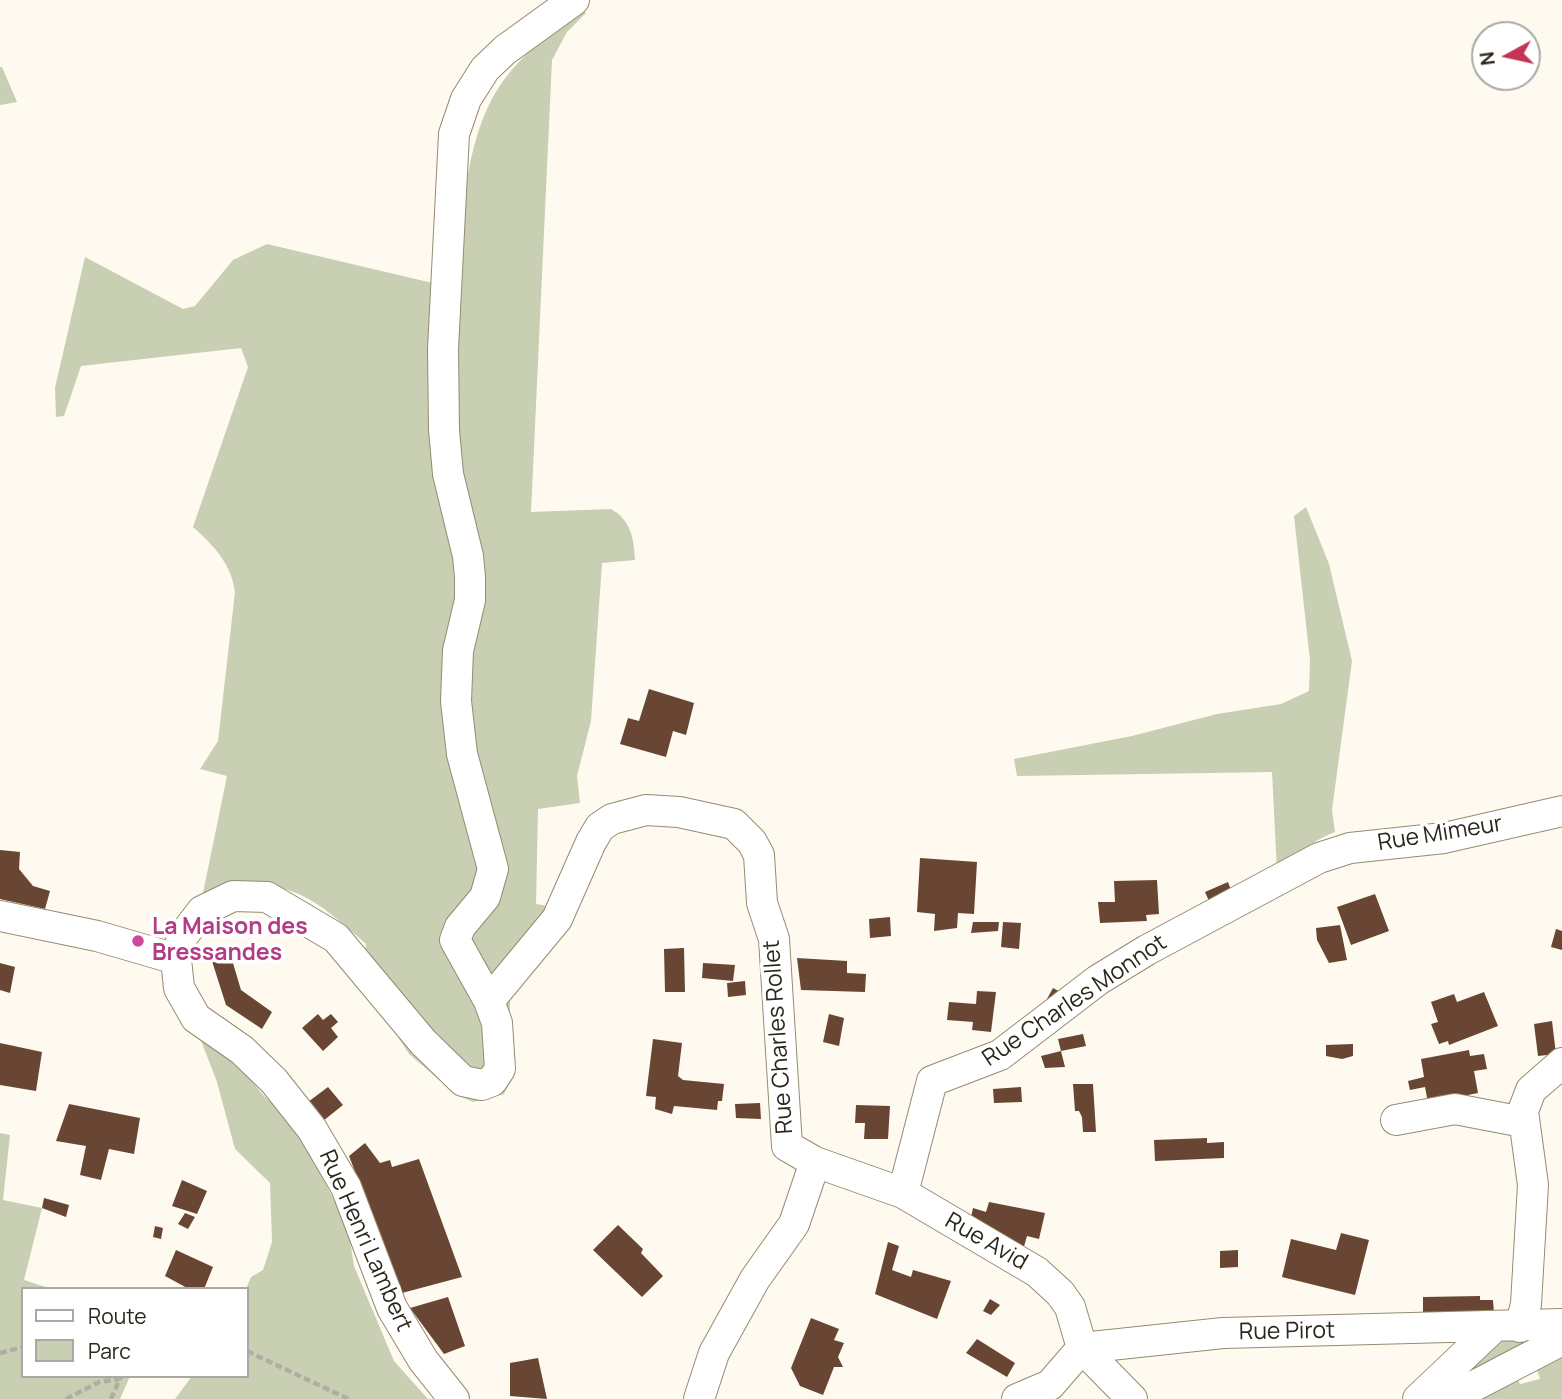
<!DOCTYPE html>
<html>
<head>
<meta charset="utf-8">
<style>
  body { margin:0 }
  #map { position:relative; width:1562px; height:1399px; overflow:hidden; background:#fefaef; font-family:Manrope,sans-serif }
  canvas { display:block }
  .legend { position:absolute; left:21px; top:1287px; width:228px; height:91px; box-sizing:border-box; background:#fff; border:2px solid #aaa8a4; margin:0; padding:9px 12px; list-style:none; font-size:21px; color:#2a261b }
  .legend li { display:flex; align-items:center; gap:14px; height:35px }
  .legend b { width:35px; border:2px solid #aaa8a4 }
  .north { position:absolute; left:1471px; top:21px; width:70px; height:70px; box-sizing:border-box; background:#fff; border:2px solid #aaa8a4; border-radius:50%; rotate:262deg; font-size:19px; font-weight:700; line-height:28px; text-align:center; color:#2a261b }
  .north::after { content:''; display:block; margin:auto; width:24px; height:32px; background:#c53554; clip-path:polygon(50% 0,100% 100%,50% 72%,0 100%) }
</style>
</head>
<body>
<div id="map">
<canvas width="1562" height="1399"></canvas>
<ul class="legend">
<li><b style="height:9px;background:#fff"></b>Route</li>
<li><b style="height:19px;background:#c8cfb3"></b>Parc</li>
</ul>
<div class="north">N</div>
</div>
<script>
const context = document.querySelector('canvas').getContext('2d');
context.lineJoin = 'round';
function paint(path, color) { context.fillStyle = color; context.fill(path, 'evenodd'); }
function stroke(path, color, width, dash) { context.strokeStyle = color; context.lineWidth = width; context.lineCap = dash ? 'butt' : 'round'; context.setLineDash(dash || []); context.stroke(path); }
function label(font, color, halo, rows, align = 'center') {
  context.font = font + ' Manrope,sans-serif'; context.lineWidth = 7; context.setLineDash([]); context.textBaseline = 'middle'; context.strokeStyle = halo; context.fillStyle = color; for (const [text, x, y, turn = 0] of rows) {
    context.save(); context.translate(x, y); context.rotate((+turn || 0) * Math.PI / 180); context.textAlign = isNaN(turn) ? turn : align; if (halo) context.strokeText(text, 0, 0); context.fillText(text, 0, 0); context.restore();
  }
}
const green = new Path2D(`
  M579,8L586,13L567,32L552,60L531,512L611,509C631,520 634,539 635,560L602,563L591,721L577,776L580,803L538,809L536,904L572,910L546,956L510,993V1082L504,1094L473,1102L457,1095L409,1054L361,980L366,944C308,892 283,873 203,893L227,776L200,769L218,741L235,592C231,563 214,546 193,527L248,367L241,348L81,366L64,416L56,417L55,388L85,257L183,309L195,306L233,260L267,244L462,290C459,229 464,140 499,87C519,57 551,31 579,8Z
  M0,67H2L17,102L0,105Z
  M1306,507L1329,564L1352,661L1332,810L1335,832C1307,843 1301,854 1277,871L1272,772L1017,776L1014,759L1132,736L1217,714L1281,704L1309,691L1310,660L1294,516Z
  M200,1038L237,1063L264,1096L294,1123L348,1227L354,1266L394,1361L428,1399H175L192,1376H247L246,1289L251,1277L263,1270L272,1242L270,1183L235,1149L217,1082Z
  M0,1133L10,1135L3,1200L42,1208L24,1280L52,1289H23V1376H130L120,1399H0Z
  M1561,1332L1465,1383L1464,1369L1497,1338Z
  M1562,1355V1399H1472L1516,1375L1520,1384L1540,1379L1535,1364Z`);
const building = new Path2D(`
  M649,689L694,703L686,735L673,731L666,757L620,744L628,718L639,721Z
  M0,850L20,852L19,869L33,886L50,891L45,909L0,899Z
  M920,858L977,862L974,914L958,913L957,928L934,931L935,914L917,912Z
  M1157,880L1159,914L1146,915L1147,921L1100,923L1098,902H1115L1114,881Z
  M1228,882L1234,898L1212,908L1205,892Z
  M1375,894L1389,931L1351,945L1337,907Z
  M890,917L891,936L870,938L869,919Z
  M973,922H999L998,931L971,933Z
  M1003,922L1021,923L1019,949L1001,947Z
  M1340,925L1347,960L1329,963L1317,940L1316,928Z
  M1556,929L1562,931V950L1551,947Z
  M684,948L685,992H665L664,949Z
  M230,953L241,990L272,1012L262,1029L226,1005L211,958Z
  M797,958L847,961V973L866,974L865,992L801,990Z
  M0,963L15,967L10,993L0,990Z
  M703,963L735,965L733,981L702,978Z
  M745,981L746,995L728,997L727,983Z
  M1053,988L1064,994L1052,1004L1047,999Z
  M977,991L996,992L991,1032L972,1030L973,1022L947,1020L949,1002L976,1004Z
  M1484,992L1498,1026L1449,1045L1448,1041L1439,1044L1431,1024L1438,1022L1431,1002L1454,994L1457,1002Z
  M318,1014L323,1020L331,1014L338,1022L331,1028L338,1037L323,1051L302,1028Z
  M829,1014L844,1018L839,1046L823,1042Z
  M1552,1021L1556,1054L1538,1056L1534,1024Z
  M1083,1034L1086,1046L1061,1051L1058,1039Z
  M653,1039L682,1043L678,1076L683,1080L724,1084L722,1101H718L717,1110L674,1106L672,1114L655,1109L656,1097L646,1096Z
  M0,1043L42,1052L36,1091L0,1085Z
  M1353,1044V1056L1342,1059L1326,1056V1045Z
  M1469,1050L1470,1056L1484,1054L1487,1069L1474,1071L1478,1093L1428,1103L1425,1087L1410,1090L1408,1081L1424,1077L1421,1059Z
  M1061,1051L1065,1067L1045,1068L1041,1056Z
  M1073,1084H1093L1096,1132H1083L1082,1117L1079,1111H1075Z
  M328,1087L343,1105L323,1121L308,1102Z
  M1021,1087L1022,1102L994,1103L993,1089Z
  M760,1103L761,1119L736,1118L735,1104Z
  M69,1104L140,1118L134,1154L109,1149L101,1180L80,1175L86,1146L56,1141Z
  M856,1105L890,1106L888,1139H864L865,1123H855Z
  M1207,1138V1143L1224,1142V1158L1155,1161L1154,1140Z
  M365,1143L380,1163L390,1160L392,1167L419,1159L462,1277L402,1293L349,1156Z
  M182,1180L207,1191L197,1214L172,1206Z
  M44,1198L69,1205L66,1217L42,1208Z
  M989,1202L1045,1213L1039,1239L1027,1236L1023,1250L970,1222L973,1208L986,1212Z
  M185,1213L195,1217L188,1229L178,1224Z
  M618,1225L643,1249L641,1253L663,1276L642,1297L593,1250Z
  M155,1226L163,1228L161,1239L153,1237Z
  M1341,1233L1369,1240L1355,1295L1282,1277L1291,1239L1336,1250Z
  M888,1242L899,1246L892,1270L911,1277L913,1270L951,1281L937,1319L875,1294Z
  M176,1250L213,1267L204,1289H189L165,1276Z
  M1238,1250V1267L1220,1268V1251Z
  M1480,1296V1300H1493L1494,1313L1423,1315V1297Z
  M448,1297L465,1346L444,1354L410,1308Z
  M990,1299L1000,1305L991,1315L983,1311Z
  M811,1318L839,1329L834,1340L844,1343L838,1357L843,1367H834L823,1395L800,1386L791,1368Z
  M977,1339L1015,1363L1007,1377L966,1353Z
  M538,1358L547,1399L510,1396V1363Z`);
const path = new Path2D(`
  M247,1351L348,1399
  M0,1353L23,1347
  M66,1399L99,1382L119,1379
  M111,1399L121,1376`);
const minor = new Path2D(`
  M0,916L97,936L176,959
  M489,1001L557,919L591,842L600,827L612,819L646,810L679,812L734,824L752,842L759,855L762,903L774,939L787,1146L815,1162L903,1193L1037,1272L1060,1293L1070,1307L1082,1348L1132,1399
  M1396,1120L1455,1109L1523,1122
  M903,1193L932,1081L1000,1055L1098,980L1147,950L1319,858L1350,848L1444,838L1562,811
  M1520,1327L1526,1304L1533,1185L1523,1111L1531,1090L1562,1063
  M1082,1348L1223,1333L1562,1324
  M454,1399L423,1360L392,1308L346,1187L312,1129L274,1081L242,1050L196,1018L179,988L176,959L182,937L202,911L233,896L267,897L336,938L423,1042L463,1081L482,1085L492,1081L500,1069L497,1023L489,1001L455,940L460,927L485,897L493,869L462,754L456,701L458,651L470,600V577L468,556L448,474L444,430L443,349L454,134L466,99L485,69L505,50L574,0
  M699,1399L714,1353L755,1279L794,1224L815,1162
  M1017,1399L1050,1385L1082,1348
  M1418,1399L1493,1328
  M1449,1399L1562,1340`);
const markers = [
  [138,941,7,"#d1479c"]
];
const streetNames = [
  ["Rue Mimeur",1440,834,-9],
  ["Rue Charles Monnot",1075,1001,-34],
  ["Rue Charles Rollet",779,1037,-94],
  ["Rue Henri Lambert",365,1241,66],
  ["Rue Avid",986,1242,30],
  ["Rue Pirot",1287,1332,-1]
];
const hotelNames = [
  ["La Maison des",152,928],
  ["Bressandes",152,954]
];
paint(green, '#c8cfb3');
paint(building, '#694633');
stroke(minor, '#958b71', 32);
stroke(path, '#b1ada2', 4.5, [7, 3.5]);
stroke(minor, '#fff', 30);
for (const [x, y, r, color] of markers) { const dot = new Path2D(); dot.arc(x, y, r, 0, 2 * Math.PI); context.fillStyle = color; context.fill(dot); stroke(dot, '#fff', 2.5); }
label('23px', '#2a261b', '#fff', streetNames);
label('bold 23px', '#b23c85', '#fff', hotelNames, 'left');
</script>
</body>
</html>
